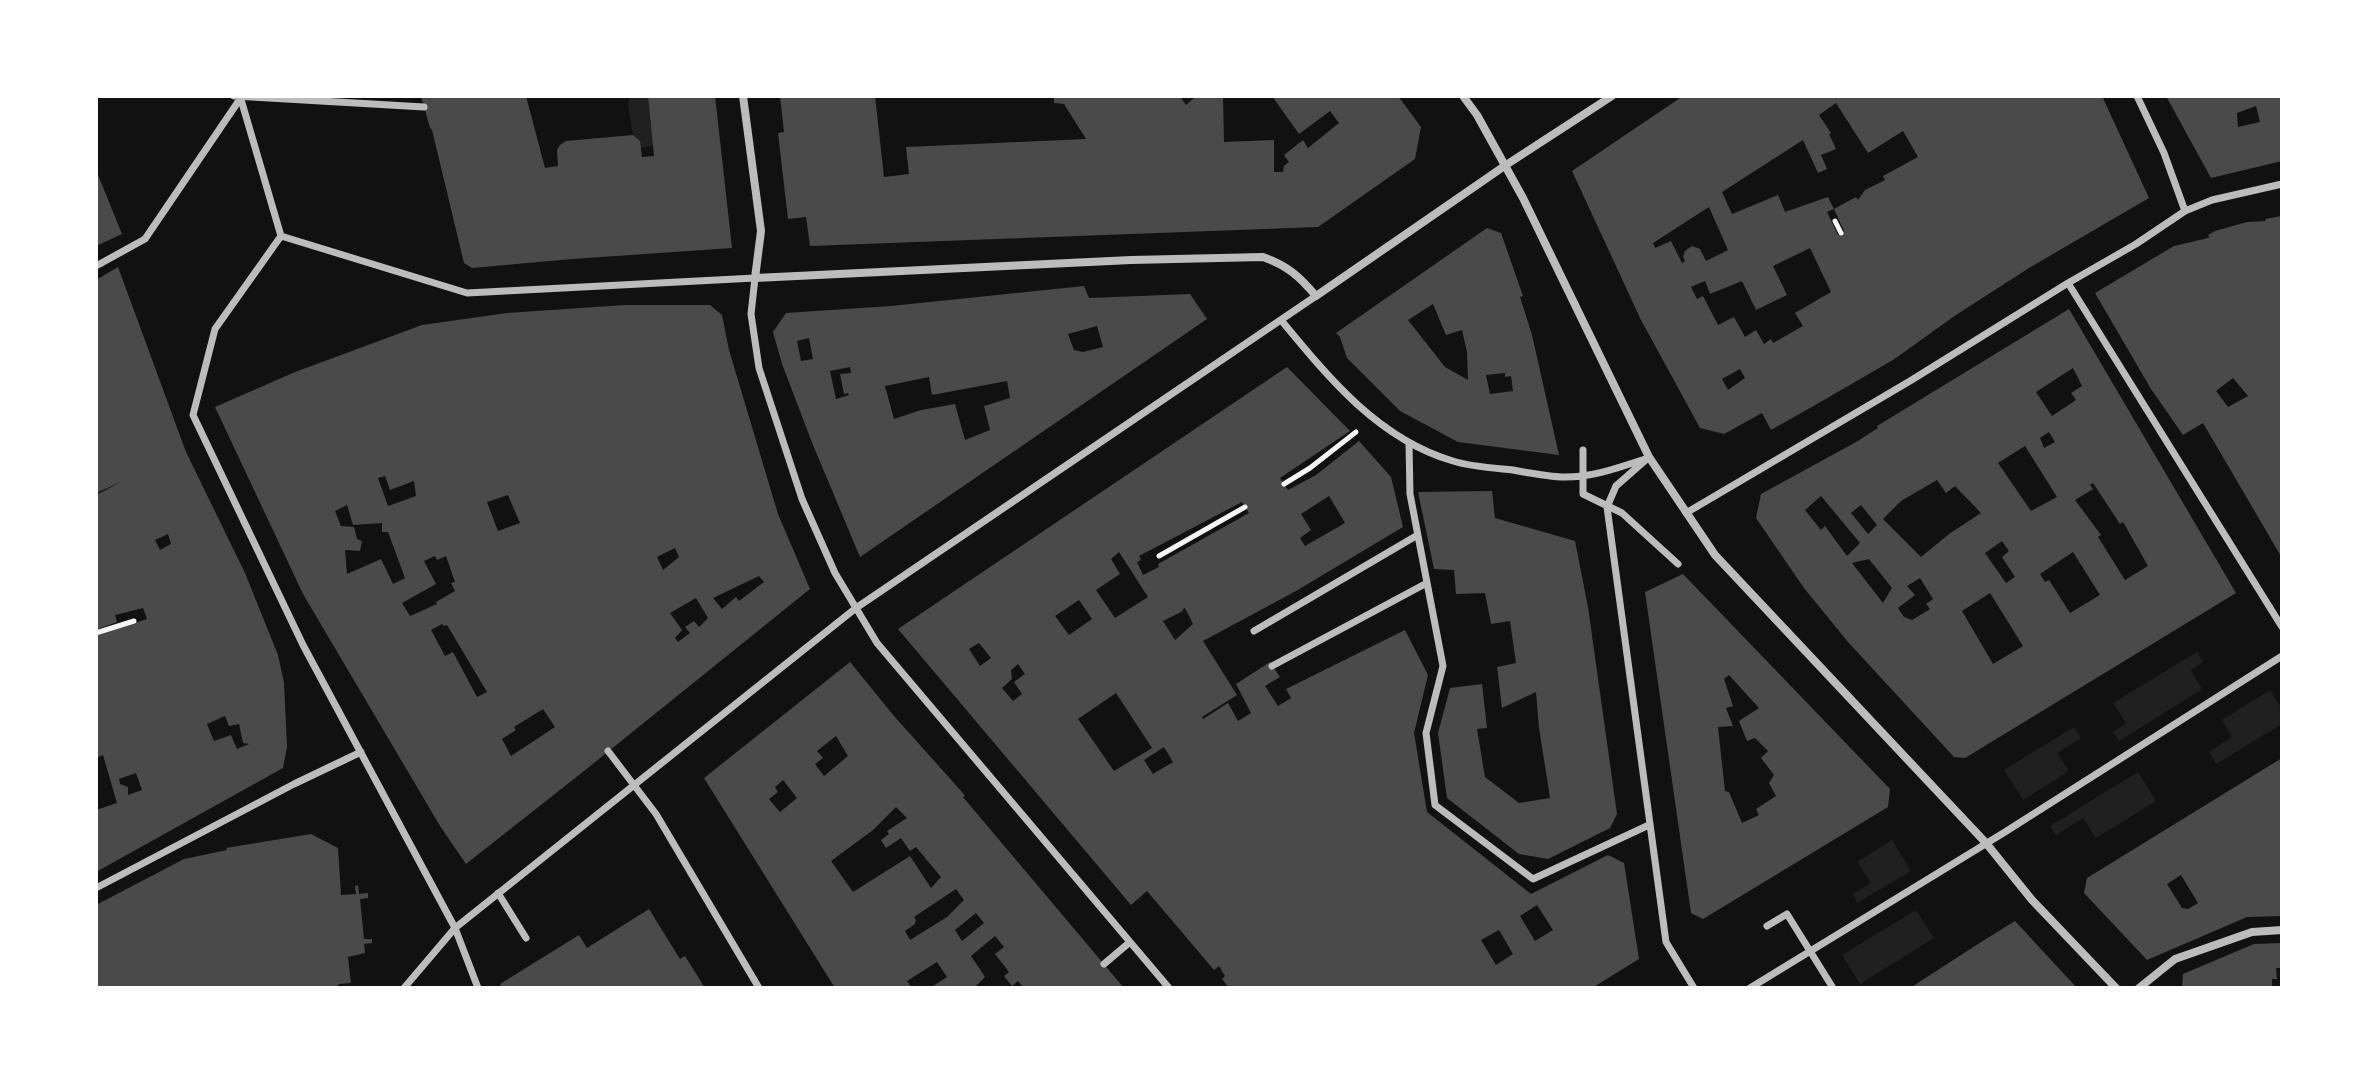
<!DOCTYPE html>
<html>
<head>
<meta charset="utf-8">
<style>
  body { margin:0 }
  #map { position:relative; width:2378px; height:1084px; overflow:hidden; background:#111; font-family:"PT Sans Narrow",sans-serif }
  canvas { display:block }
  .frame { position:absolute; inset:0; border:98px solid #fff; pointer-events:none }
</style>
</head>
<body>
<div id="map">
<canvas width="2378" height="1084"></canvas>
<div class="frame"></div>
</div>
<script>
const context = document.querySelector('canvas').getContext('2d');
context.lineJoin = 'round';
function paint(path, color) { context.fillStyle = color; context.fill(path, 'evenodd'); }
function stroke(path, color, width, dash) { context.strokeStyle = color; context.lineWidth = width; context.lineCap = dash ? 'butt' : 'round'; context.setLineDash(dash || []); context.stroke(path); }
const green = new Path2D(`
  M630,96H648L653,146L623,149L633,135L628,105Z
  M2197,652L2203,662L2191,670L2202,689L2119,741L2113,732L2126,723L2113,703Z
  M2270,690L2282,710V724L2216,764L2209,752L2232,737L2222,720Z
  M2074,727L2081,738L2057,753L2069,771L2023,800L2004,770Z
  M2138,772L2156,801L2096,838L2083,818L2056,835L2050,826Z
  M1892,840L1911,871L1857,903L1853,894L1871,883L1857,862Z
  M1916,910L1934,938L1860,984L1842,955Z`);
const building = new Path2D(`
  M421,96H526L545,168L558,166L557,150L560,145L566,141L633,135L640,141L642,157L654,156L648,96H715L732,248L572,259L472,268L464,263L432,130L430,128Z
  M780,96H875L884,177L909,174L906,147L1086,139L1064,104L1054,103V96H1180L1186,105L1194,98L1223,97L1224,142L1274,140V172H1283L1284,166L1289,162L1284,155L1303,140L1308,148L1339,123L1330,111L1299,134L1272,96H1398L1421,127L1415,159L1318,227L810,246L806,217L788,219L778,133L784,132Z
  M1683,96H2102L2149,198L2029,268L1956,315L1893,360L1810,408L1771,430L1762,413L1724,434L1700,428L1641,320L1572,171ZM1836,103L1868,153L1903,131L1918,157L1883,176L1885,180L1865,190L1858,200L1856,197L1834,209L1844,231L1838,235L1827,212L1834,209L1828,197L1785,212L1778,195L1732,214L1722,192L1803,140L1818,173L1827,169L1821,155L1836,149L1829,134L1831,133L1819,115ZM1709,207L1728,250L1706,261L1700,249L1692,246L1685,251L1683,257L1685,261L1682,263L1671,241L1655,248L1653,243ZM1810,248L1831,292L1795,313L1803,326L1773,343L1771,339L1764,344L1756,330L1745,337L1734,317L1718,325L1703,296L1697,299L1691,287L1705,281L1710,294L1742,281L1756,310L1787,295L1773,266ZM1740,369L1745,378L1728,390L1722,379Z
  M2166,96H2282V161L2211,178ZM2256,106L2260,122L2238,127L2237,113Z
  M96,170L122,234L96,246Z
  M2282,216V393L2280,394L2282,398V558L2203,423L2183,435L2151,389L2095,293L2174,246L2204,239L2210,237L2208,235L2215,231L2247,222L2266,221L2265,219ZM2233,378L2248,396L2228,407L2216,391Z
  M1487,228L1501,233L1523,296L1520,297L1532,335L1559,455L1458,442L1400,411L1347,358L1340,337L1336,333ZM1433,304L1446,335L1462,330L1467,352L1468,380L1445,367L1408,320ZM1505,373V377L1511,376L1513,391L1490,394L1486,375Z
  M118,267L186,452L245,573L278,655L284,683L287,747L283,768L96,872V810L117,803L103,755L96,758V636L147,619L143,608L115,615L117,622L96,630V495L121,482L96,493V280ZM168,534L171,544L160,550L155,540ZM225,716L229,726L239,724L243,743L249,744L237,749L231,735L214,741L207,724ZM136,773L142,790L128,795V787L120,784L119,779Z
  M1084,286L1089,298L1190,294L1207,319L860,557L813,445L782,364L773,332L786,313L891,306ZM1097,326L1103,347L1083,352L1074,350L1068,334ZM809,338L813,359L801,361L797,341ZM850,367L851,373L840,374L844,394L848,393L849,395L836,399L830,371ZM929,377L932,395L1007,381L1010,398L984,406L990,430L965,440L955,404L921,410L894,419L885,386Z
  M625,305H710L722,315L729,350L778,514L810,589L584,771L466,864L440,826L303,594L215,407L295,372L422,325L507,313ZM385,476L390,490L414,481L416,496L388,506L378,478ZM508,495L520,523L498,531L487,502ZM347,505L353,525L382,523V532H388L405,578L393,584L381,559L347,574L345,550L360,551L362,541L357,539L354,527L341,526L335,511ZM675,548L679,557L663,570L657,557ZM435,556L437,560L446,556L455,582L451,583L455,591L436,602L437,604L410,616L402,603L436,584L424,561ZM759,576L764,582L739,601L736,597L722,609L713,598ZM696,598L708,618L699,627L694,621L685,627L690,633L678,642L675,638L682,630L670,613ZM442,624L444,626L447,625L487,692L477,697L453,652L445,656L431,630ZM543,709L555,727L511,756L502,739L516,730L514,727Z
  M2069,309L2236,593L1965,758L1954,757L1848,642L1804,588L1756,518L1761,494L1856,442L1878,428L1877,426L1882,423ZM2073,368L2082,386L2071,393L2076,400L2052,416L2036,392ZM2049,432L2055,442L2044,448L2040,438ZM2025,446L2057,497L2031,511L1998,463ZM1937,480L1946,493L1955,486L1981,513L1949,534L1921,557L1883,519L1901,501ZM2093,483L2120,524L2123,522L2148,566L2125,580L2098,537L2101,535L2075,500L2093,489L2090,485ZM1821,496L1860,543L1847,556L1825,526L1821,530L1805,510ZM1861,505L1877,525L1868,534L1851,513ZM2002,541L2009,551L2002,557L2015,577L2006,583L1985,553ZM2073,552L2100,595L2070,613L2049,580L2045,582L2040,574ZM1869,559L1892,588L1883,603L1852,563ZM1920,578L1933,599L1926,604L1930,609L1912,620L1904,617L1898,608L1915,595L1907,586ZM1990,593L2023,646L1993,664L1962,611Z
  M1287,367L1350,431L1280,478L1288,490L1316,475L1359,441L1391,477L1403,527L1296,591L1203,641L1237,695L1202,717L1203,719L1228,703L1238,721L1251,713L1236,684L1270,662L1280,677L1265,686L1278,706L1291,698L1286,689L1405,630L1428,675L1414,733L1427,812L1531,894L1608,855L1624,863L1639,959L1592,988H1229L1222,979L1225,976L1219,966L1214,970L1147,891L1131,905L898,629ZM1329,496L1345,523L1305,546L1300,538L1311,530L1301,514ZM1242,502L1249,513L1158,564L1159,567L1143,575L1137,562L1141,560L1139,556ZM1119,552L1148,597L1115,618L1096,590L1120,574L1111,559ZM1079,600L1092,619L1069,635L1055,616ZM1185,608L1193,624L1175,640L1163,621L1183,611L1182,610ZM979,643L991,658L980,666L969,649ZM1018,664L1025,674L1014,682L1022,694L1013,701L1002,688L1012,679L1011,670ZM1116,693L1152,748L1114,771L1078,719ZM1164,747L1173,762L1153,774L1144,760ZM1537,905L1553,930L1535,941L1520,916ZM1499,930L1513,954L1496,965L1481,940Z
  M1492,491L1495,518L1575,541L1588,607L1617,814L1610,828L1548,859L1519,854L1447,798L1438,733L1450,688L1482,684L1487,728L1477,729L1485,777L1519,803L1550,798L1539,728L1536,692L1502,708L1497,667L1516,663L1510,621L1491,624L1485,593L1456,594L1454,570L1434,569L1418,492Z
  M1683,574L1890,789L1888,807L1703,919L1691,913L1645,592ZM1729,675L1759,708L1739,721L1747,741L1755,738L1768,751L1761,758L1774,775L1769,783L1776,796L1756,809L1759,815L1742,823L1729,792L1725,791L1718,727L1733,726L1726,708L1733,706L1724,679Z
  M850,662L894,716L962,792L965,796L963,797L1124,988H1024L1018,981L1012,986L1004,976L1009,972L995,954L1004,947L995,936L971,956L985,977L974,988H930L947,977L937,962L907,981L912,988H835L704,778ZM836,736L848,756L824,776L815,764L823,758L817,751ZM783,780L797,798L780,812L769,799L778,792L775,787ZM896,807L907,818L887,831L889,834L881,840L886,848L901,838L910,851L916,847L941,877L931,888L910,856L853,892L831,861L873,830ZM956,889L964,900L947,917L910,940L905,931L915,924L916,920L914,917ZM976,913L984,923L962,941L955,930Z
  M2282,758V916L2247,917L2147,960L2084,893L2087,878ZM2181,875L2198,903L2188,909L2182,908L2167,884Z
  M311,834L338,848L341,895L356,894L355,886L358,885L359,894L368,893V898L360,899L364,939H372V943L364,944L365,953L348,957L351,983L339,984L336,988H96V905L184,859L227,850L226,848Z
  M649,909L680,959L685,956L705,988H502L500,984L579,935L587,948Z
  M2015,921L2077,988H1910L1978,944Z
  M2282,943V968H2276L2277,979H2272V988H2182L2183,974L2254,944Z`);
const path = new Path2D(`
  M1835,221L1841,233
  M1284,484L1310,468L1356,432
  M1159,556L1245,507
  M96,633L134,621`);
const pedestrian = new Path2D(`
  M234,96L424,107
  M240,96L281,236
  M2137,96L2164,153L2185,211
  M281,236L467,293L755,278L751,314L759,368L802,499L835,573L877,643L1169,988
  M281,236L215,329L193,415L303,645L455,928L478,988
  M96,266L145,239L242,96
  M2068,283L2282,627
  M1281,320C1328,377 1378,439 1453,461C1472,467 1493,468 1513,470C1529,473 1545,476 1561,477C1590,478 1618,468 1645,459
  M1409,443L1410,494L1443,666L1426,733L1435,805L1533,879L1649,825
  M1583,450V494L1622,513L1678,564
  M1649,457L1616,486L1607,507L1666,942L1694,988
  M1686,513L1910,381L2068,283L2136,244L2185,211L2212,200L2282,184
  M1254,631L1416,536
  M1272,666L1425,584
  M608,751L656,814L759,988
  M96,888L294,784L361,752
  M498,893L526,938
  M1767,926L1787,914L1833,988
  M1104,964L1130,942
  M404,988L455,928L856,608L1316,296
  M1750,988L2005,832L2282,656`);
const minor = new Path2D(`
  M743,96L761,231L755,278L1131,260L1263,257C1288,266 1299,276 1316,296L1506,165L1612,96
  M1463,96L1477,115L1523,198L1649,457L1715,555L1986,843L2032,900L2116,988
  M2139,988L2175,959L2252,932L2282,930`);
paint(green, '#202020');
paint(building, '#4a4a4a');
stroke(path, '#f5f5f5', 5);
stroke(pedestrian, '#bcbcbc', 7);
stroke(minor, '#bcbcbc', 8);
</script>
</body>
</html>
